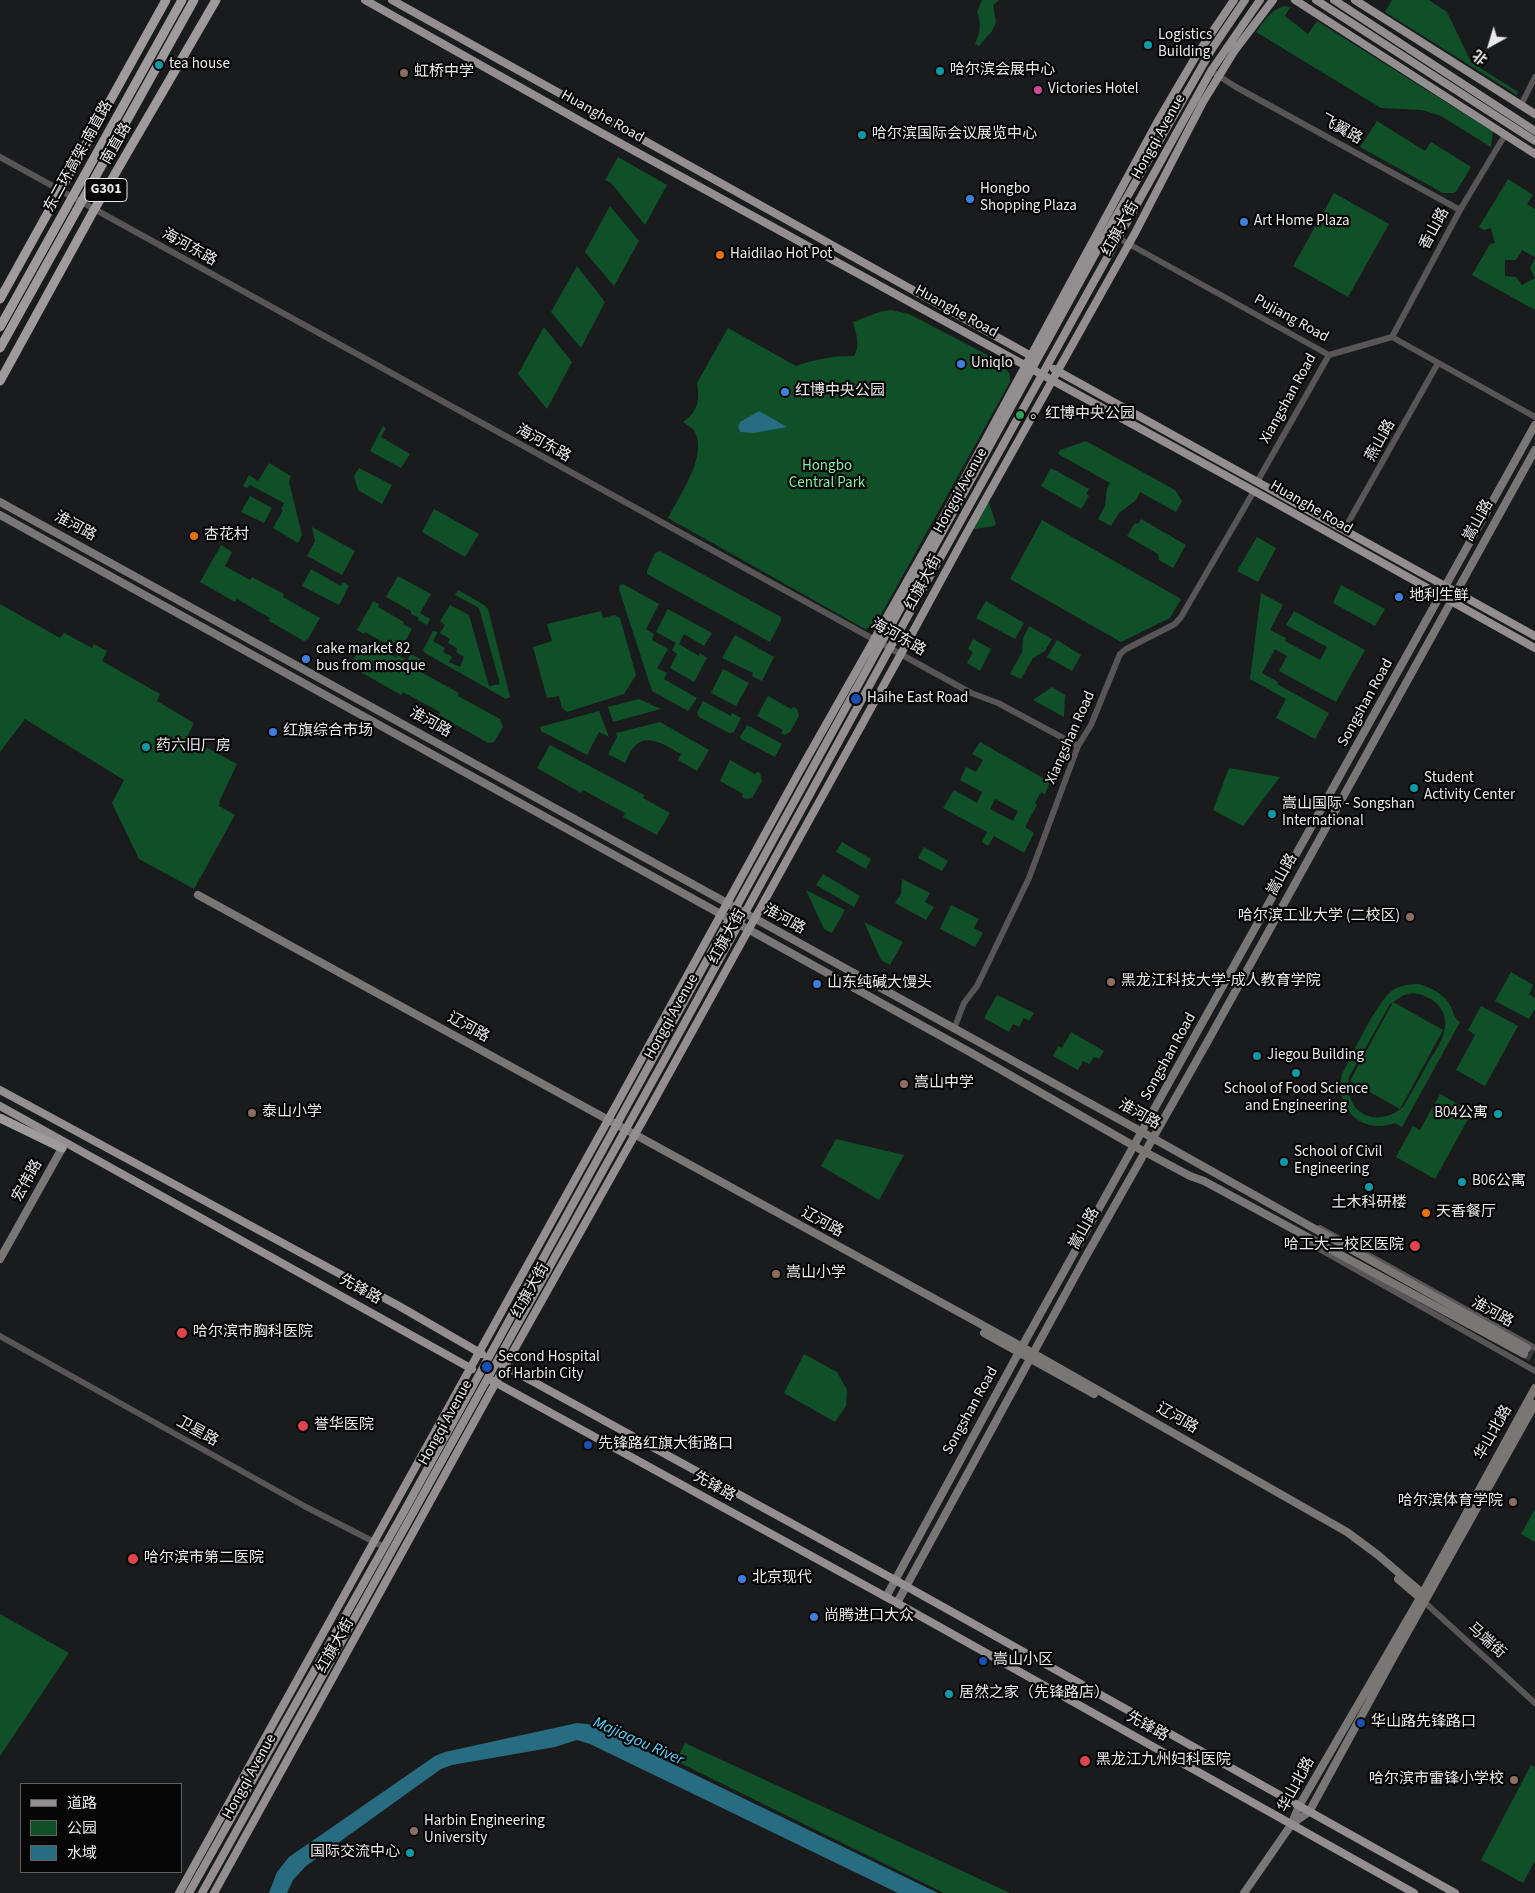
<!DOCTYPE html>
<html>
<head>
<meta charset="utf-8">
<style>
  body { margin:0 }
  #map { position:relative; width:1535px; height:1893px; overflow:hidden; background:#1a1b1d; font-family:"Source Sans 3","Noto Sans SC",sans-serif }
  canvas { display:block }
  .legend { position:absolute; left:20px; top:1783px; width:162px; height:90px; box-sizing:border-box; background:#060607; border:1px solid #616162; margin:0; padding:6px 9px; list-style:none; font-size:15px; color:#e9e9eb }
  .legend li { display:flex; align-items:center; gap:10px; height:25px }
  .legend b { width:25px; border:1px solid #616162 }
  .north { position:absolute; left:1465px; top:20px; width:50px; height:50px; -webkit-text-stroke:4px #060607; paint-order:stroke; rotate:219deg; font-size:14px; font-weight:700; line-height:20px; text-align:center; color:#e9e9eb }
  .north::after { content:''; display:block; margin:auto; width:18px; height:22px; background:#e9e9eb; clip-path:polygon(50% 0,100% 100%,50% 72%,0 100%) }
</style>
</head>
<body>
<div id="map">
<canvas width="1535" height="1893"></canvas>
<ul class="legend">
<li><b style="height:6px;background:#938f90"></b>道路</li>
<li><b style="height:14px;background:#105028"></b>公园</li>
<li><b style="height:14px;background:#276c80"></b>水域</li>
</ul>
<div class="north">北</div>
</div>
<script>
const context = document.querySelector('canvas').getContext('2d');
context.lineJoin = 'round';
function paint(path, color) { context.fillStyle = color; context.fill(path, 'evenodd'); }
function stroke(path, color, width, dash) { context.strokeStyle = color; context.lineWidth = width; context.lineCap = dash ? 'butt' : 'round'; context.setLineDash(dash || []); context.stroke(path); }
function label(font, color, halo, rows, align = 'center') {
  context.font = font + ' "Source Sans 3","Noto Sans SC",sans-serif'; context.lineWidth = 4.5; context.setLineDash([]); context.textBaseline = 'middle'; context.strokeStyle = halo; context.fillStyle = color; for (const [text, x, y, turn = 0] of rows) {
    context.save(); context.translate(x, y); context.rotate((+turn || 0) * Math.PI / 180); context.textAlign = isNaN(turn) ? turn : align; if (halo) context.strokeText(text, 0, 0); context.fillText(text, 0, 0); context.restore();
  }
}
const green = new Path2D(`
  M982,0H999L993,5L996,22L992,31L979,46L975,44C980,33 982,24 977,12Z
  M1392,0H1429L1447,12L1471,62L1518,92L1517,95L1385,12Z
  M1284,6L1290,7L1285,16L1308,34L1317,21L1493,132L1491,147L1441,116L1422,110L1381,108L1256,32C1265,20 1270,11 1284,6Z
  M1377,121L1425,151L1431,142L1471,167L1457,190L1454,193H1443L1360,147Z
  M618,157L667,185L645,225L611,183L605,180Z
  M1508,179L1533,195L1527,204L1535,209V257L1522,250L1516,260H1505V276L1516,277L1522,285L1535,278L1530,268L1535,259V310L1472,275L1490,244L1495,243L1491,228L1484,230L1479,227Z
  M1334,193L1389,224L1348,297L1293,266Z
  M610,206L639,241L614,286L585,252Z
  M577,266L605,302L581,348L551,312Z
  M891,310L909,314L999,361L1010,374V382L877,622L872,627L865,629L668,518C678,498 708,456 695,432C693,428 687,425 683,422C698,412 700,400 697,383L728,328L796,366C816,359 833,356 854,356C861,344 856,335 853,322L879,312Z
  M544,327L572,362L547,409L518,374Z
  M383,426L386,428L381,437L410,454L401,468L370,451Z
  M1086,441L1175,490L1182,501L1176,512L1140,492L1136,500L1119,513L1111,526L1098,519L1105,506L1107,488L1110,483L1058,454L1060,450Z
  M269,463L291,476L289,482L302,535L298,543L273,528L283,510L281,509L284,503L250,485L247,488L243,486L249,475L258,481Z
  M359,468L392,485L382,504L358,490L354,476Z
  M1051,468L1089,489L1086,494L1089,496L1081,509L1041,486Z
  M250,496L272,508L264,523L241,512Z
  M987,497L996,524L994,526L968,530Z
  M434,509L479,534L465,557L422,532Z
  M1141,519L1186,545L1173,568L1159,560L1158,554L1127,536L1135,523L1138,524Z
  M1042,520L1181,599L1170,618L1121,642L1010,579Z
  M312,527L355,551L342,575L307,556L315,541Z
  M1257,537L1276,548L1258,582L1237,571Z
  M221,545L232,552L225,566L250,580L252,577L284,594L283,597L320,618L308,639L304,641L269,621L270,618L237,599L235,602L200,582Z
  M660,551L781,617V621L770,642L647,574V571L655,553Z
  M311,569L341,586L343,582L349,586L339,605L302,586Z
  M398,576L431,594L420,613L430,619L427,625L418,620L419,618L411,614V611L386,597Z
  M623,584L659,604L646,629L654,634L652,640L668,649L657,668L667,673L664,679L697,698L688,711L652,691L619,589L620,585Z
  M1341,585L1385,609L1375,626L1333,603Z
  M458,590L484,605L488,609L510,697L506,699L425,653L423,650L433,631L438,632L433,641L445,648L443,652L452,657L449,662L460,667L464,657L456,652L457,648L448,643L450,639L440,633L445,625L440,621L450,605L469,615L489,686L500,684L479,608L455,595Z
  M1261,593L1283,605L1270,630L1286,638L1285,641L1320,660L1327,647L1286,625L1294,611L1365,650L1336,702L1279,671L1287,656L1275,649L1262,673L1278,682L1277,684L1329,713L1315,739L1276,718L1286,699L1250,679Z
  M373,601L379,604L378,607L404,622L403,624L412,629L401,649L392,643L390,646L365,632L364,634L357,630Z
  M986,601L1024,623L1015,639L976,618Z
  M0,604L60,638L64,633L92,648L94,644L107,651L102,661L160,694L157,701L194,723L187,737L237,764L219,802L220,803L219,806L235,815L194,889L139,859L112,803L124,780L25,719L0,752Z
  M668,609L712,633L704,646L684,634L679,644L699,656L700,653L707,658L694,682L670,668L677,654L672,650L676,643L656,632Z
  M601,611L603,618L615,615L620,618L636,675L624,694L567,712L562,708L559,696L547,698L533,647L552,641L547,624Z
  M1029,626L1052,639L1045,651L1033,658L1021,679L1010,674L1022,652L1023,638Z
  M735,635L774,657L762,681L752,676L753,673L722,658Z
  M973,639L991,649L980,671L967,663L973,652L968,649Z
  M1057,640L1081,655L1072,671L1047,657Z
  M363,642L386,655L388,653L396,658L397,655L407,660L411,654L422,660L417,670L459,693L458,696L500,719L503,727L494,742L488,743L439,715L440,712L403,692L401,695L350,666Z
  M723,669L749,683L736,706L711,693Z
  M1052,687L1065,695L1064,717L1033,700Z
  M768,696L791,709L793,707L797,709L799,716L790,732L784,735L781,733L783,730L757,716Z
  M639,699L661,709L613,722L608,707Z
  M703,701L731,716L732,713L741,718L734,732L729,733L699,717L697,713Z
  M599,711L609,737L599,732L587,755L541,731L540,727Z
  M660,722L709,750L697,771L678,760L681,754C668,747 648,732 635,746C630,750 628,758 625,763L608,754L617,737L616,733Z
  M747,725L782,744L775,757L741,739L740,737Z
  M980,742L1050,782L1045,794L1041,792L1035,803L1037,805L1025,827L1034,833L1024,853L1028,855L994,836L988,846L982,842L987,832L943,808L954,790L977,803L982,792L960,780L966,767L976,772L983,760L972,754ZM995,799L1018,811L1013,821L990,809Z
  M550,745L644,795L643,798L670,813L657,835L623,817L625,813L583,790L581,793L537,768Z
  M730,760L755,774L757,772L760,773L762,781L752,798L746,799L742,797L743,794L720,781Z
  M1229,768L1280,777L1243,826L1213,810Z
  M842,842L871,859L866,869L836,852Z
  M924,847L948,861L942,871L918,858Z
  M823,874L860,896L854,907L816,885Z
  M902,879L930,893L925,902L934,907L926,920L895,903L901,894Z
  M806,890L845,910L832,933L824,929Z
  M951,905L979,919L974,928L983,933L975,947L940,929Z
  M864,922L903,942L890,965L881,960Z
  M1511,972L1533,985L1529,994L1535,998V1009L1529,1019L1495,1001Z
  M1419,984C1431,988 1443,993 1450,1005C1454,1012 1453,1018 1460,1022L1402,1127L1395,1123C1360,1135 1335,1108 1342,1074C1353,1054 1376,1002 1393,990C1401,985 1410,984 1419,984ZM1413,993C1433,996 1450,1009 1444,1032C1442,1043 1433,1054 1428,1063C1420,1078 1412,1092 1403,1107C1376,1130 1343,1113 1349,1077L1390,1004L1404,995Z
  M997,995L1034,1013L1029,1021L1024,1018L1019,1027L1013,1024L1009,1032L984,1018Z
  M1393,1002L1443,1030L1400,1109L1350,1081Z
  M1481,1006L1518,1026L1485,1086L1456,1070L1475,1035L1468,1030Z
  M1071,1032L1104,1051L1099,1059L1094,1057L1089,1064L1083,1061L1078,1070L1053,1056L1058,1046L1062,1048Z
  M1440,1094L1472,1112L1435,1179L1396,1157L1413,1126L1420,1130Z
  M836,1139L904,1155L879,1200L821,1166Z
  M804,1354L837,1372L847,1390L846,1406L835,1422L784,1393Z
  M1535,1509V1542L1521,1534Z
  M0,1614L69,1653L0,1756Z
  M685,1743L1010,1893H944L676,1761Z
  M1531,1765L1535,1767V1861L1523,1883L1481,1860Z`);
const water = new Path2D(`
  M759,411L787,427L754,433L740,432L738,426L740,422Z
  M577,1723L588,1724L601,1729L938,1893H898L590,1744L577,1740L555,1747L452,1765L441,1769L306,1866L293,1880L287,1893H269L277,1872L289,1857L435,1756L445,1752Z`);
const secondaryTunnel = new Path2D(`
  M1527,1348L1535,1352
  M1524,1354L1535,1360`);
const tertiary = new Path2D(`
  M1211,71L1236,87L1460,210
  M1521,105L1535,77
  M0,157L971,693L998,703L1078,746
  M1118,238L1329,355L1392,337L1535,417
  M1392,337L1460,210L1505,135
  M1257,482L1329,355
  M1344,530L1438,363
  M954,1029L964,1003L977,986L1029,878L1078,746L1091,725L1120,654L1126,649L1175,624L1181,617L1254,491
  M1320,1228L1535,1348
  M1302,1238L1321,1250L1535,1371
  M0,1336L306,1507L384,1547
  M1421,1599L1535,1703`);
const secondary = new Path2D(`
  M0,502L1142,1132L1527,1348
  M0,515L968,1051L1134,1146L1190,1176L1204,1181L1524,1354
  M198,895L1017,1344L1347,1532L1378,1555L1422,1593
  M0,1259L65,1143
  M984,1333L1094,1394
  M1398,1579L1420,1598
  M886,1597L1019,1352L1535,425
  M897,1603L1085,1258L1209,1039L1535,450
  M1293,1823L1309,1812L1393,1658L1535,1404
  M1244,1893L1291,1825L1299,1806L1420,1598L1535,1388`);
const primary = new Path2D(`
  M365,0L589,126L1254,491L1535,648
  M392,0L1033,357
  M1295,0L1535,154
  M1316,0L1535,141
  M1334,0L1535,131
  M1355,0L1535,114
  M1054,369L1535,636
  M0,1090L399,1306L482,1354
  M0,1106L472,1369
  M501,1364L895,1580L1455,1893
  M491,1380L897,1603L1414,1893
  M179,1893L608,1120L798,774L948,509L1159,119L1196,56L1234,0
  M189,1893L402,1515L1111,225L1212,49L1245,0
  M202,1893L672,1046L890,648L1211,71L1260,0
  M214,1893L496,1382L646,1115L902,652L965,536L1135,233L1203,102L1235,50L1273,0`);
const trunk = new Path2D(`
  M0,299L166,0
  M0,381L94,210L216,0
  M0,1118L62,1148`);
const trunkBridge = new Path2D(`
  M0,327L182,0
  M0,348L194,0`);
const markers = [
  [1148,45,5,"#0f9aa8"],
  [159,65,5,"#0f9aa8"],
  [940,71,5,"#0f9aa8"],
  [404,73,5,"#8d6e63"],
  [1038,90,5,"#d1479c"],
  [862,135,5,"#0f9aa8"],
  [970,199,5,"#3f7fe0"],
  [1244,222,5,"#3f7fe0"],
  [720,255,5,"#e8710a"],
  [961,364,5,"#3f7fe0"],
  [785,392,5,"#3f7fe0"],
  [1020,415,5,"#2e9e5b"],
  [194,536,5,"#e8710a"],
  [1399,597,5,"#3f7fe0"],
  [306,659,5,"#3f7fe0"],
  [856,699,6,"#1a4fb4"],
  [273,732,5,"#3f7fe0"],
  [146,747,5,"#0f9aa8"],
  [1414,788,5,"#0f9aa8"],
  [1272,814,5,"#0f9aa8"],
  [1410,917,5,"#8d6e63"],
  [1111,982,5,"#8d6e63"],
  [817,984,5,"#3f7fe0"],
  [1257,1056,5,"#0f9aa8"],
  [1296,1073,5,"#0f9aa8"],
  [904,1084,5,"#8d6e63"],
  [252,1113,5,"#8d6e63"],
  [1498,1114,5,"#0f9aa8"],
  [1284,1162,5,"#0f9aa8"],
  [1462,1182,5,"#0f9aa8"],
  [1369,1187,5,"#0f9aa8"],
  [1426,1213,5,"#e8710a"],
  [1415,1246,6,"#e0444e"],
  [776,1274,5,"#8d6e63"],
  [182,1333,6,"#e0444e"],
  [487,1367,6,"#1a4fb4"],
  [303,1426,6,"#e0444e"],
  [588,1445,5,"#1a4fb4"],
  [1513,1502,5,"#8d6e63"],
  [133,1559,6,"#e0444e"],
  [742,1579,5,"#3f7fe0"],
  [814,1617,5,"#3f7fe0"],
  [983,1661,5,"#1a4fb4"],
  [949,1694,5,"#0f9aa8"],
  [1361,1723,5,"#1a4fb4"],
  [1085,1761,6,"#e0444e"],
  [1514,1780,5,"#8d6e63"],
  [414,1831,5,"#8d6e63"],
  [410,1853,5,"#0f9aa8"]
];
const shields = [
  [106,190,42]
];
const shieldNames = [
  ["G301",106,190]
];
const poiNames = [
  ["Logistics",1158,36],
  ["Building",1158,53],
  ["tea house",169,65],
  ["哈尔滨会展中心",950,71],
  ["虹桥中学",414,73],
  ["Victories Hotel",1048,90],
  ["哈尔滨国际会议展览中心",872,135],
  ["Hongbo",980,190],
  ["Shopping Plaza",980,207],
  ["Art Home Plaza",1254,222],
  ["Haidilao Hot Pot",730,255],
  ["Uniqlo",971,364],
  ["红博中央公园",795,392],
  ["。红博中央公园",1030,415],
  ["杏花村",204,536],
  ["地利生鲜",1409,597],
  ["cake market 82",316,650],
  ["bus from mosque",316,667],
  ["Haihe East Road",867,699],
  ["红旗综合市场",283,732],
  ["药六旧厂房",156,747],
  ["Student",1424,779],
  ["Activity Center",1424,796],
  ["嵩山国际 - Songshan",1282,805],
  ["International",1282,822],
  ["哈尔滨工业大学 (二校区)",1400,917,"right"],
  ["黑龙江科技大学-成人教育学院",1121,982],
  ["山东纯碱大馒头",827,984],
  ["Jiegou Building",1267,1056],
  ["嵩山中学",914,1084],
  ["School of Food Science",1296,1090,"center"],
  ["and Engineering",1296,1107,"center"],
  ["泰山小学",262,1113],
  ["B04公寓",1488,1114,"right"],
  ["School of Civil",1294,1153],
  ["Engineering",1294,1170],
  ["B06公寓",1472,1182],
  ["土木科研楼",1369,1204,"center"],
  ["天香餐厅",1436,1213],
  ["哈工大二校区医院",1404,1246,"right"],
  ["嵩山小学",786,1274],
  ["哈尔滨市胸科医院",193,1333],
  ["Second Hospital",498,1358],
  ["of Harbin City",498,1375],
  ["誉华医院",314,1426],
  ["先锋路红旗大街路口",598,1445],
  ["哈尔滨体育学院",1503,1502,"right"],
  ["哈尔滨市第二医院",144,1559],
  ["北京现代",752,1579],
  ["尚腾进口大众",824,1617],
  ["嵩山小区",993,1661],
  ["居然之家（先锋路店）",959,1694],
  ["华山路先锋路口",1371,1723],
  ["黑龙江九州妇科医院",1096,1761],
  ["哈尔滨市雷锋小学校",1504,1780,"right"],
  ["Harbin Engineering",424,1822],
  ["University",424,1839],
  ["国际交流中心",400,1853,"right"]
];
const streetNames = [
  ["Huanghe Road",602,117,29],
  ["飞翼路",1341,130,29],
  ["Hongqi Avenue",1159,137,-61],
  ["南直路",117,144,-60],
  ["东二环高架-南直路",79,157,-61],
  ["红旗大街",1121,229,-61],
  ["香山路",1435,229,-62],
  ["海河东路",189,248,29],
  ["Huanghe Road",956,312,29],
  ["Pujiang Road",1291,319,29],
  ["Xiangshan Road",1289,399,-61],
  ["燕山路",1381,441,-61],
  ["海河东路",543,444,29],
  ["Hongqi Avenue",961,491,-61],
  ["Huanghe Road",1311,508,30],
  ["嵩山路",1479,521,-61],
  ["淮河路",75,527,28],
  ["红旗大街",924,583,-62],
  ["海河东路",898,638,29],
  ["Songshan Road",1366,703,-61],
  ["淮河路",430,723,29],
  ["Xiangshan Road",1071,738,-66],
  ["嵩山路",1283,875,-61],
  ["淮河路",784,920,29],
  ["红旗大街",728,937,-61],
  ["Hongqi Avenue",672,1017,-61],
  ["辽河路",468,1028,29],
  ["Songshan Road",1169,1057,-61],
  ["淮河路",1139,1115,29],
  ["宏伟路",28,1181,-61],
  ["辽河路",822,1223,29],
  ["嵩山路",1085,1229,-61],
  ["先锋路",360,1290,29],
  ["红旗大街",531,1291,-61],
  ["淮河路",1492,1313,29],
  ["Songshan Road",971,1411,-61],
  ["辽河路",1177,1419,30],
  ["Hongqi Avenue",446,1423,-61],
  ["卫星路",197,1432,29],
  ["华山北路",1494,1433,-61],
  ["先锋路",714,1487,29],
  ["马端街",1486,1641,42],
  ["红旗大街",336,1646,-61],
  ["先锋路",1147,1727,29],
  ["Hongqi Avenue",250,1777,-61],
  ["华山北路",1297,1785,-62]
];
const parkNames = [
  ["Hongbo",827,467],
  ["Central Park",827,484]
];
const waterNames = [
  ["Majiagou River",638,1742,24]
];
paint(green, '#105028');
paint(water, '#276c80');
stroke(secondaryTunnel, '#393a3c', 8, [8, 4]);
stroke(tertiary, '#575555', 6);
stroke(secondary, '#797676', 8);
stroke(primary, '#938f90', 8);
stroke(trunk, '#9f9b9c', 9);
stroke(trunkBridge, '#9f9b9c', 9);
for (const [x, y, r, color] of markers) { const dot = new Path2D(); dot.arc(x, y, r, 0, 2 * Math.PI); context.fillStyle = color; context.fill(dot); stroke(dot, '#060607', 2); }
for (const [x, y, w] of shields) { const box = new Path2D(); box.roundRect(x - w / 2, y - 11.5, w, 23, 4); context.fillStyle = '#060607'; context.fill(box); stroke(box, '#e9e9eb', 1); }
label('bold 14px', '#e9e9eb', null, shieldNames);
label('15px', '#e9e9eb', '#060607', poiNames, 'left');
label('15px', '#e9e9eb', '#060607', streetNames);
label('15px', '#7ef09f', '#060607', parkNames);
label('italic 16px', '#55d6fd', '#060607', waterNames);
</script>
</body>
</html>
